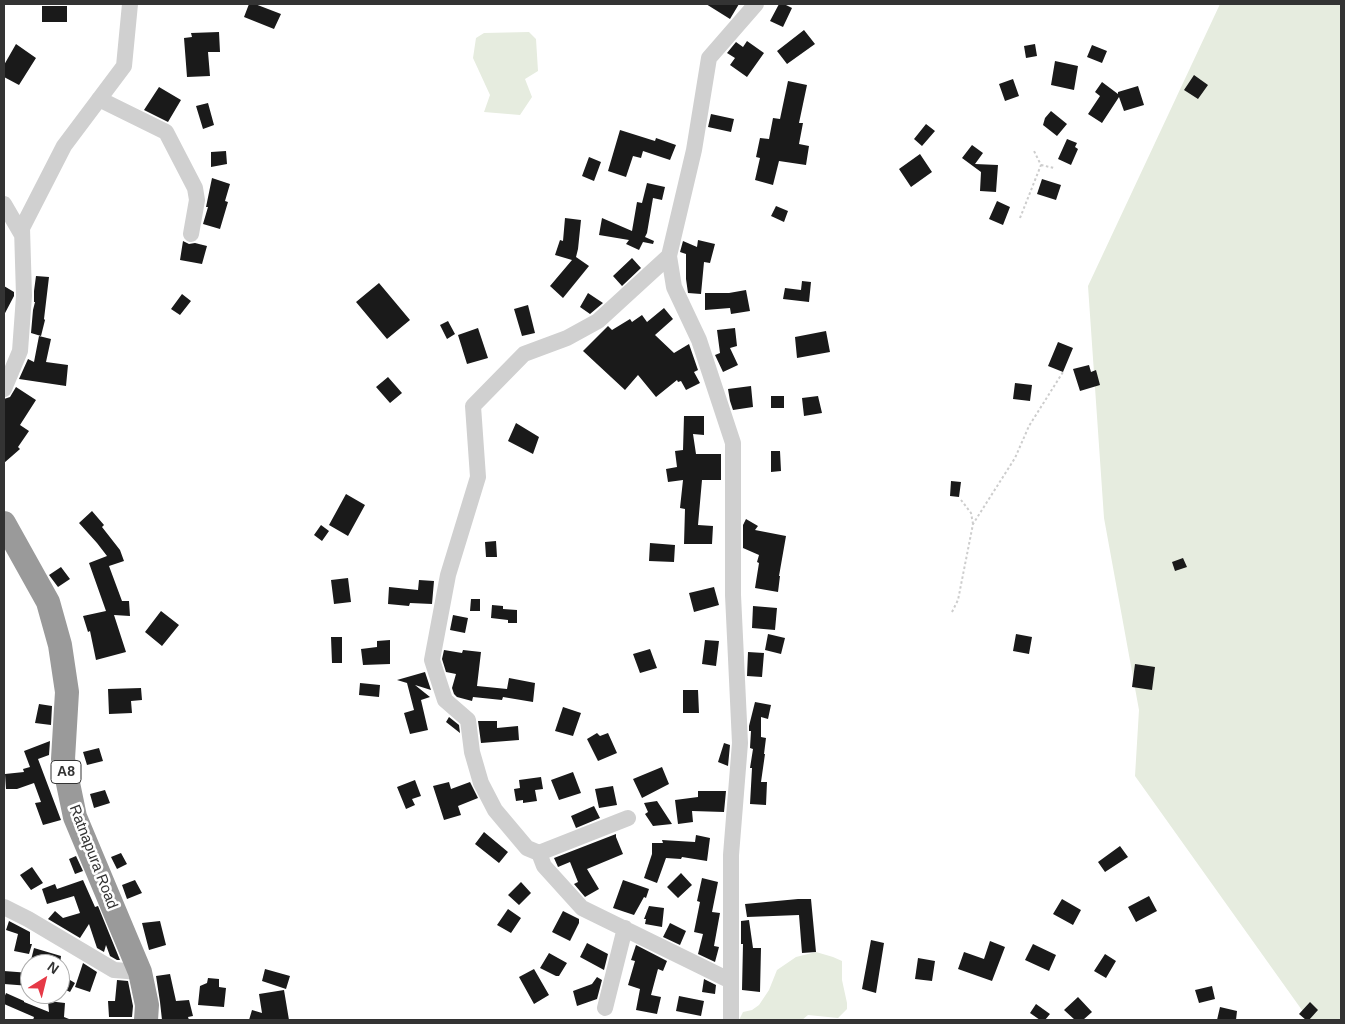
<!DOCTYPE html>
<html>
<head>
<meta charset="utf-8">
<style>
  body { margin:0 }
  #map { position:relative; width:1345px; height:1024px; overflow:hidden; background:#fff; font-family:Arial,sans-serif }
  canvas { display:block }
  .frame { position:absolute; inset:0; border:5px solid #333; pointer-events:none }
  .north { position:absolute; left:20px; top:954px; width:50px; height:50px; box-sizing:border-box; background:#fff; border:1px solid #adadad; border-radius:50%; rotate:36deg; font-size:14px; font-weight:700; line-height:20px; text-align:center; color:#333 }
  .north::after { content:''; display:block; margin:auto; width:18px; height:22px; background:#e63946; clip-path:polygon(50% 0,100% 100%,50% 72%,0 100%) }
</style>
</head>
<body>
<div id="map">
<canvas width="1345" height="1024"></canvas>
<div class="frame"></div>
<div class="north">N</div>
</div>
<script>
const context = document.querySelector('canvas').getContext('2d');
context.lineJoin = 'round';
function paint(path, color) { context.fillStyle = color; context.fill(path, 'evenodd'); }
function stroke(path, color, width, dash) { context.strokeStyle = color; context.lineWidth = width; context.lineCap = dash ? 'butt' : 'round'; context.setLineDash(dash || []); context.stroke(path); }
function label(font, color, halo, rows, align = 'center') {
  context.font = font + ' Arial,sans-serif'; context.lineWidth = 5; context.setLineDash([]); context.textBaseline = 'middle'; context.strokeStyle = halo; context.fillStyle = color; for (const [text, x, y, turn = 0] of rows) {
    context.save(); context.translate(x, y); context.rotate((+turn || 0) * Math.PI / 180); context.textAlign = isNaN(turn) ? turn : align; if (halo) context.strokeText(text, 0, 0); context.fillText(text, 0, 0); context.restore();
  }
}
const green = new Path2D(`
  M1220,4H1341V1020H1309L1135,776L1139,710L1104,518L1088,286Z
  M529,32L536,39L538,71L525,79L532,97L520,115L484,112L490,95L473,58L476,38L484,33Z
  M816,952L833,957L842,961V980L847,1003V1009L838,1018L808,1015L802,1020H739L743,1012L752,1010L759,1005L769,990L777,970L796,957Z`);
const building = new Path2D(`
  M249,4H255L281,14L274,29L244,17Z
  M706,4H739L730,19Z
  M779,4H784L792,8L783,27L770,21Z
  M42,6H67V22H42Z
  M804,30L815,44L787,64L777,51Z
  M219,32L220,52H208L210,76L187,77L184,38L192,37L191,33Z
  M747,41L764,53L747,77L730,65L735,58L727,53L736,42L743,47Z
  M16,44L36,58L19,85L4,77V65Z
  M1035,44L1037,56L1026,58L1024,46Z
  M1092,45L1107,51L1102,63L1087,57Z
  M1055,61L1078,66L1074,90L1051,85Z
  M1194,75L1208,85L1198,99L1184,90Z
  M1013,79L1019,96L1005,101L999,84Z
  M788,81L807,85L799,123H803L799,144L809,146L806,165L779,161L773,185L755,180L760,158L756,157L760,138L769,139L773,118L780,119Z
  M1102,82L1118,94V92L1138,86L1144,105L1124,111L1119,97L1102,123L1088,114L1100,96L1095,92Z
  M159,87L181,100L168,122L144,110Z
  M208,103L214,125L203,129L196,106Z
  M1051,111L1067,124L1057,136L1043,125L1045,118Z
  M711,114L734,119L731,132L708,127Z
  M926,124L935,131L922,146L914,139Z
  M620,130L655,141L656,138L676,145L670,160L643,151L641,158L633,156L626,177L608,171Z
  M1067,139L1077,143L1075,147L1078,149L1071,165L1058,159Z
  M972,145L983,153L975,164L998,165L996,192L980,191L981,172L962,158Z
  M226,151L227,164L211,167V152Z
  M920,154L932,172L911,187L899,169Z
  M589,157L601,162L594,181L582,176Z
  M212,178L230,184L225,201L228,202L220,229L203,224L208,207H206Z
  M1042,179L1061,185L1056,200L1037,194Z
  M647,183L665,187L662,200L653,198L647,233L645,237L654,241L653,244L643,242L639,250L626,244L629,240L599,235L602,218L632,231L637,202L642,203Z
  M997,201L1010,207L1003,225L989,219Z
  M776,206L788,211L784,222L771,216Z
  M565,218L581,220L578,249L576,257L589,266L563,298L550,286L572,260L555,255L560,240L563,241Z
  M698,240L715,244L710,263L704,262L701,294L688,293L686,279V254L680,252L683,241L697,247Z
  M183,241L189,244L195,243L207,246L202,264L180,260Z
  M632,258L641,268L622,286L613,276Z
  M36,276L49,277L44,319L45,320L41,336L31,333L33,310L35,302H34V291Z
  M802,281L811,282L809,302L783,299L785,288L801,290Z
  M379,283L410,320L387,339L356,302Z
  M4,286L14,292V296L4,315Z
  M746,290L750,311L731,314L730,308L705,310V293H729Z
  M588,293L603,303L590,314L580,307Z
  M182,294L191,301L180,315L171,309Z
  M528,305L535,333L522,336L514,309Z
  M664,308L673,319L655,335L674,353L689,344L698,370L694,372L700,383L686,390L681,381L678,382L677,380L656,397L638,375L625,390L583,351L608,326L612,330L630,319L632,322L642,315L647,322Z
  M448,321L455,334L447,339L440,325Z
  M478,328L488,358L467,364L458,335Z
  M735,328L737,346L730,348L738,365L723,372L715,355L720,353L717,330Z
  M826,331L830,352L797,358L795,337Z
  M39,336L51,339L46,362L68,365L66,386L19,379L28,359L34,362Z
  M1058,342L1073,348L1063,372L1048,366Z
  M1089,365L1091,372L1096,370L1100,385L1080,391L1073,369Z
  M388,377L402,393L390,403L376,387Z
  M1015,383L1032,385L1030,401L1013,399Z
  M751,386L753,407L733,410L730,401L728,389Z
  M16,387L36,400L20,425L29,431L18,447L20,449L4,463V399L10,397Z
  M771,396H784V408H771Z
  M818,396L822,413L804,416L802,398Z
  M684,416H704V435L693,434L696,454H721V480H702L698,525L713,526L712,544H684L685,509L680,508L683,480L668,482L666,469L677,467L675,451L683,450Z
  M516,423L539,437L533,454L508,441Z
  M771,451H780L781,471L771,472Z
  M951,481L961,482L959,497L950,496Z
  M346,494L365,505L348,536L329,525Z
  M92,511L104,525L102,527L120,550L124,561L109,566L122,601H129L130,616L114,615L126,652L96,660L90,631L88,632L83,616L106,611L89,563L107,556L97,543L79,523Z
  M746,519L758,526L755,530L786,536L779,576H780L778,592L755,588L759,563L757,562L759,555L743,548V525Z
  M321,525L329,531L322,541L314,535Z
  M496,541L497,557H486L485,542Z
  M650,543L675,545L674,562L649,561Z
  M1183,558L1187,567L1175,571L1172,562Z
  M61,567L70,579L58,587L49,575Z
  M348,578L351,602L334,604L331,580Z
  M419,580L434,581L432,604L410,603L409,606L388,604L389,587L418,590Z
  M714,587L719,605L694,612L689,593Z
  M471,599H480V611H470Z
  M492,605L503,606V609L517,610V623H508V620L491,618Z
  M753,606L777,608L775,630L752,628Z
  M161,611L179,625L162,646L145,632Z
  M453,615L468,618L465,633L450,630Z
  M768,634L785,638L781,654L765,650Z
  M1016,634L1032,637L1029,654L1013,651Z
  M331,637H342V663H332Z
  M390,640V664L363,665L361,649L377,647V641Z
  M705,640L719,641L716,666L702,664Z
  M650,649L657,668L640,673L633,654Z
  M444,650L462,653L463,650L481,652L477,686L507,689L509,678L535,683L533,702L503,697L502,700L473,697L472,701L457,697L454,694L452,688L456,674L446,672L442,659Z
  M748,652L764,653L762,677L747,676Z
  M1135,664L1155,667L1152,690L1132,687Z
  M425,672L431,690L415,685L430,697L421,700L428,730L410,734L404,713L414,710L407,683L397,680Z
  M360,683L380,685L379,697L359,695Z
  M141,688L142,700L131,701L132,713L109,714L108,689Z
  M683,690H698L699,713H683Z
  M755,702L771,705L768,719L761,717V737L766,738L764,754H765L761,782H767L766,805L750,804L752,768H750L753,749L750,748L751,731H749V726Z
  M39,704L52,706L51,725L35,723Z
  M563,707L581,713L573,736L555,731Z
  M449,717L459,725L460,733L446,722Z
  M478,721H497V728L518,726L519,740L481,743Z
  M597,733L600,736L608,733L617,753L598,761L587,739Z
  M50,741L49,755L38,759L61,820L43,825L35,803L41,802L34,783L17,789H6L5,774L24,772L23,769L30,767L24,751Z
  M724,743L730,745L728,766L718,762Z
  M99,748L103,761L87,765L83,752Z
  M662,767L669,784L642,798L633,779Z
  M573,772L581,793L559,800L551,780Z
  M541,777L543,789L535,790L537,801L523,803V800L516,801L514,789L520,788L519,780Z
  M415,780L421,796L412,799L415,805L406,809L397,787Z
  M449,782L451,789L470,782L478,798L458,806L461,815L444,820L433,786Z
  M613,786L617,805L599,808L595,789Z
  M105,790L110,803L94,808L90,794Z
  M698,791H726L724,812L692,811L693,822L678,824L675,800L698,797Z
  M657,801L672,824L653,826L645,814L648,812L644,803Z
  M594,806L600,818L576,828L571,816Z
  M484,832L508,852L499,863L475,844Z
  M616,834V837L623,854L587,869L599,889L585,897L574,884L578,882L570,862L558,867L554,858Z
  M696,835L710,838L707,861L682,857L681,859L666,858L657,883L644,878L652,854V843H663L662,840L695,842Z
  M1120,846L1128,857L1105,872L1098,862Z
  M121,853L127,864L117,869L111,857Z
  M76,856L83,871L75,874L69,859Z
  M32,867L43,883L31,890L20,875Z
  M681,873L692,885L678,898L667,887Z
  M702,878L718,882L712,912L720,913L714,946L719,947L715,962L698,954L703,934L694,932L700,902L697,901Z
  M83,880L95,907L98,906L120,960H117L110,956L106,945L104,952L97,948L89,924L80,938L48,919L55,911L63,918L80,913L74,896L47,904L42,889L55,884L57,889Z
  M135,880L142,893L127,899L122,885Z
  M623,880L649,889L646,898L644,897L634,915L613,908Z
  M521,882L531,893L519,905L508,895Z
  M1149,896L1157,911L1136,922L1128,907Z
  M798,899H811L816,952L802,953L799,915L747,917L745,904Z
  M1062,899L1081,910L1073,925L1053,914Z
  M649,906L664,908L662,927L645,924L646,919H644Z
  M508,909L521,918L511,933L497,925Z
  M563,911L579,919V923L570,941L552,932Z
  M749,920L753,948H761L760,992L742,990L743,944H741V921Z
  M9,921L30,932V944H32L29,954L14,951L18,934L6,930Z
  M160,921L166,945L149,950L142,923Z
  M670,923L686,931L680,945L663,937Z
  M871,940L884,943L876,993L862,989Z
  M990,941L1005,947L992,981L958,969L964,952L984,959Z
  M587,943L608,954L604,970L580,957Z
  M1033,944L1056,955L1049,971L1025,960Z
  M636,945L667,961L663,971L658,969L651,995L661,997L657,1014L636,1010L640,989L628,985L635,961L631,960Z
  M34,948L61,956L60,964H30Z
  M549,953L567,963L559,976H556L540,968Z
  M1105,954L1116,961L1106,978L1094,971Z
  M918,958L935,961L932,981L915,979Z
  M83,963L97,972L90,992L75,987Z
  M265,969L290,976L286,989L262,981Z
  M534,969L549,995L534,1004L519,977Z
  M4,971L30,973V986L4,984Z
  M170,974L176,1001L189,1000L193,1016L188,1017L189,1020H162L160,1002L156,976Z
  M65,977L75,983L70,992L60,987Z
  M597,977L602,980L597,999L577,1006L573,991L592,984Z
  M208,978L219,979V987L226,988L224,1007L198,1005L200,986L207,983Z
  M704,979L716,985L715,994L702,992Z
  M117,980L128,981L133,1006L132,1017H109L108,1001H115Z
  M1212,986L1215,999L1199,1003L1195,990Z
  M284,990L289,1020H249L252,1010L262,1013L259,994Z
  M6,993L24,1001V1002L49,1012L48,1001L65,1003L64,1017L69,1019V1020H33L34,1017L4,1004V998Z
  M679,996L704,1001L701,1016L676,1011Z
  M1078,997L1092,1012L1083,1020H1075L1064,1010Z
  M1310,1002L1318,1010L1309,1020H1306L1299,1014Z
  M1036,1004L1050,1014L1045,1020H1040L1030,1013Z
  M1220,1007L1237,1011L1236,1020H1217Z`);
const path = new Path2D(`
  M1041,165L1054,168
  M1020,218L1041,165L1033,149
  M961,500L971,513L973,524
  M952,612L958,600L973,524L1015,458L1029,426L1063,372`);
const minor = new Path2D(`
  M99,99L166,132L195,188L197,200L191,234
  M4,204L22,235
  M669,256L598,321L567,338L524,354L473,406L478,477L448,575L432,660L445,700L468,720L472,752L481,783L495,810L527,848L539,853L544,866L582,908L731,981
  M4,389L20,351L24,296L22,228L64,146L124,66L130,4
  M539,853L628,818
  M4,907L28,919L114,970L140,972
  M605,1008L625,928
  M731,1020V855L740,743L733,595V443L699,340L674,287L669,256L694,150L709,58L756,4`);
const highway = new Path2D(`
  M4,523L48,602L60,645L67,692L63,759L75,817L140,972L147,1005L146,1020`);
const shields = [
  [66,772,30]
];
const shieldNames = [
  ["A8",66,772]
];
const streetNames = [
  ["Ratnapura Road",93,857,69]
];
paint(green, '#e6ecdf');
paint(building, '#1a1a1a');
stroke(path, '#cdcdcd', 2, [2.5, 2.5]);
stroke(minor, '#d0d0d0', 16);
stroke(highway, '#9a9a9a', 24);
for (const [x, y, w] of shields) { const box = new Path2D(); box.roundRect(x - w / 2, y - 11.5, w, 23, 4); context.fillStyle = '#fff'; context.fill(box); stroke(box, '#333', 1); }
label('bold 14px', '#333', null, shieldNames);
label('15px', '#333', '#fff', streetNames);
</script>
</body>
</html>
